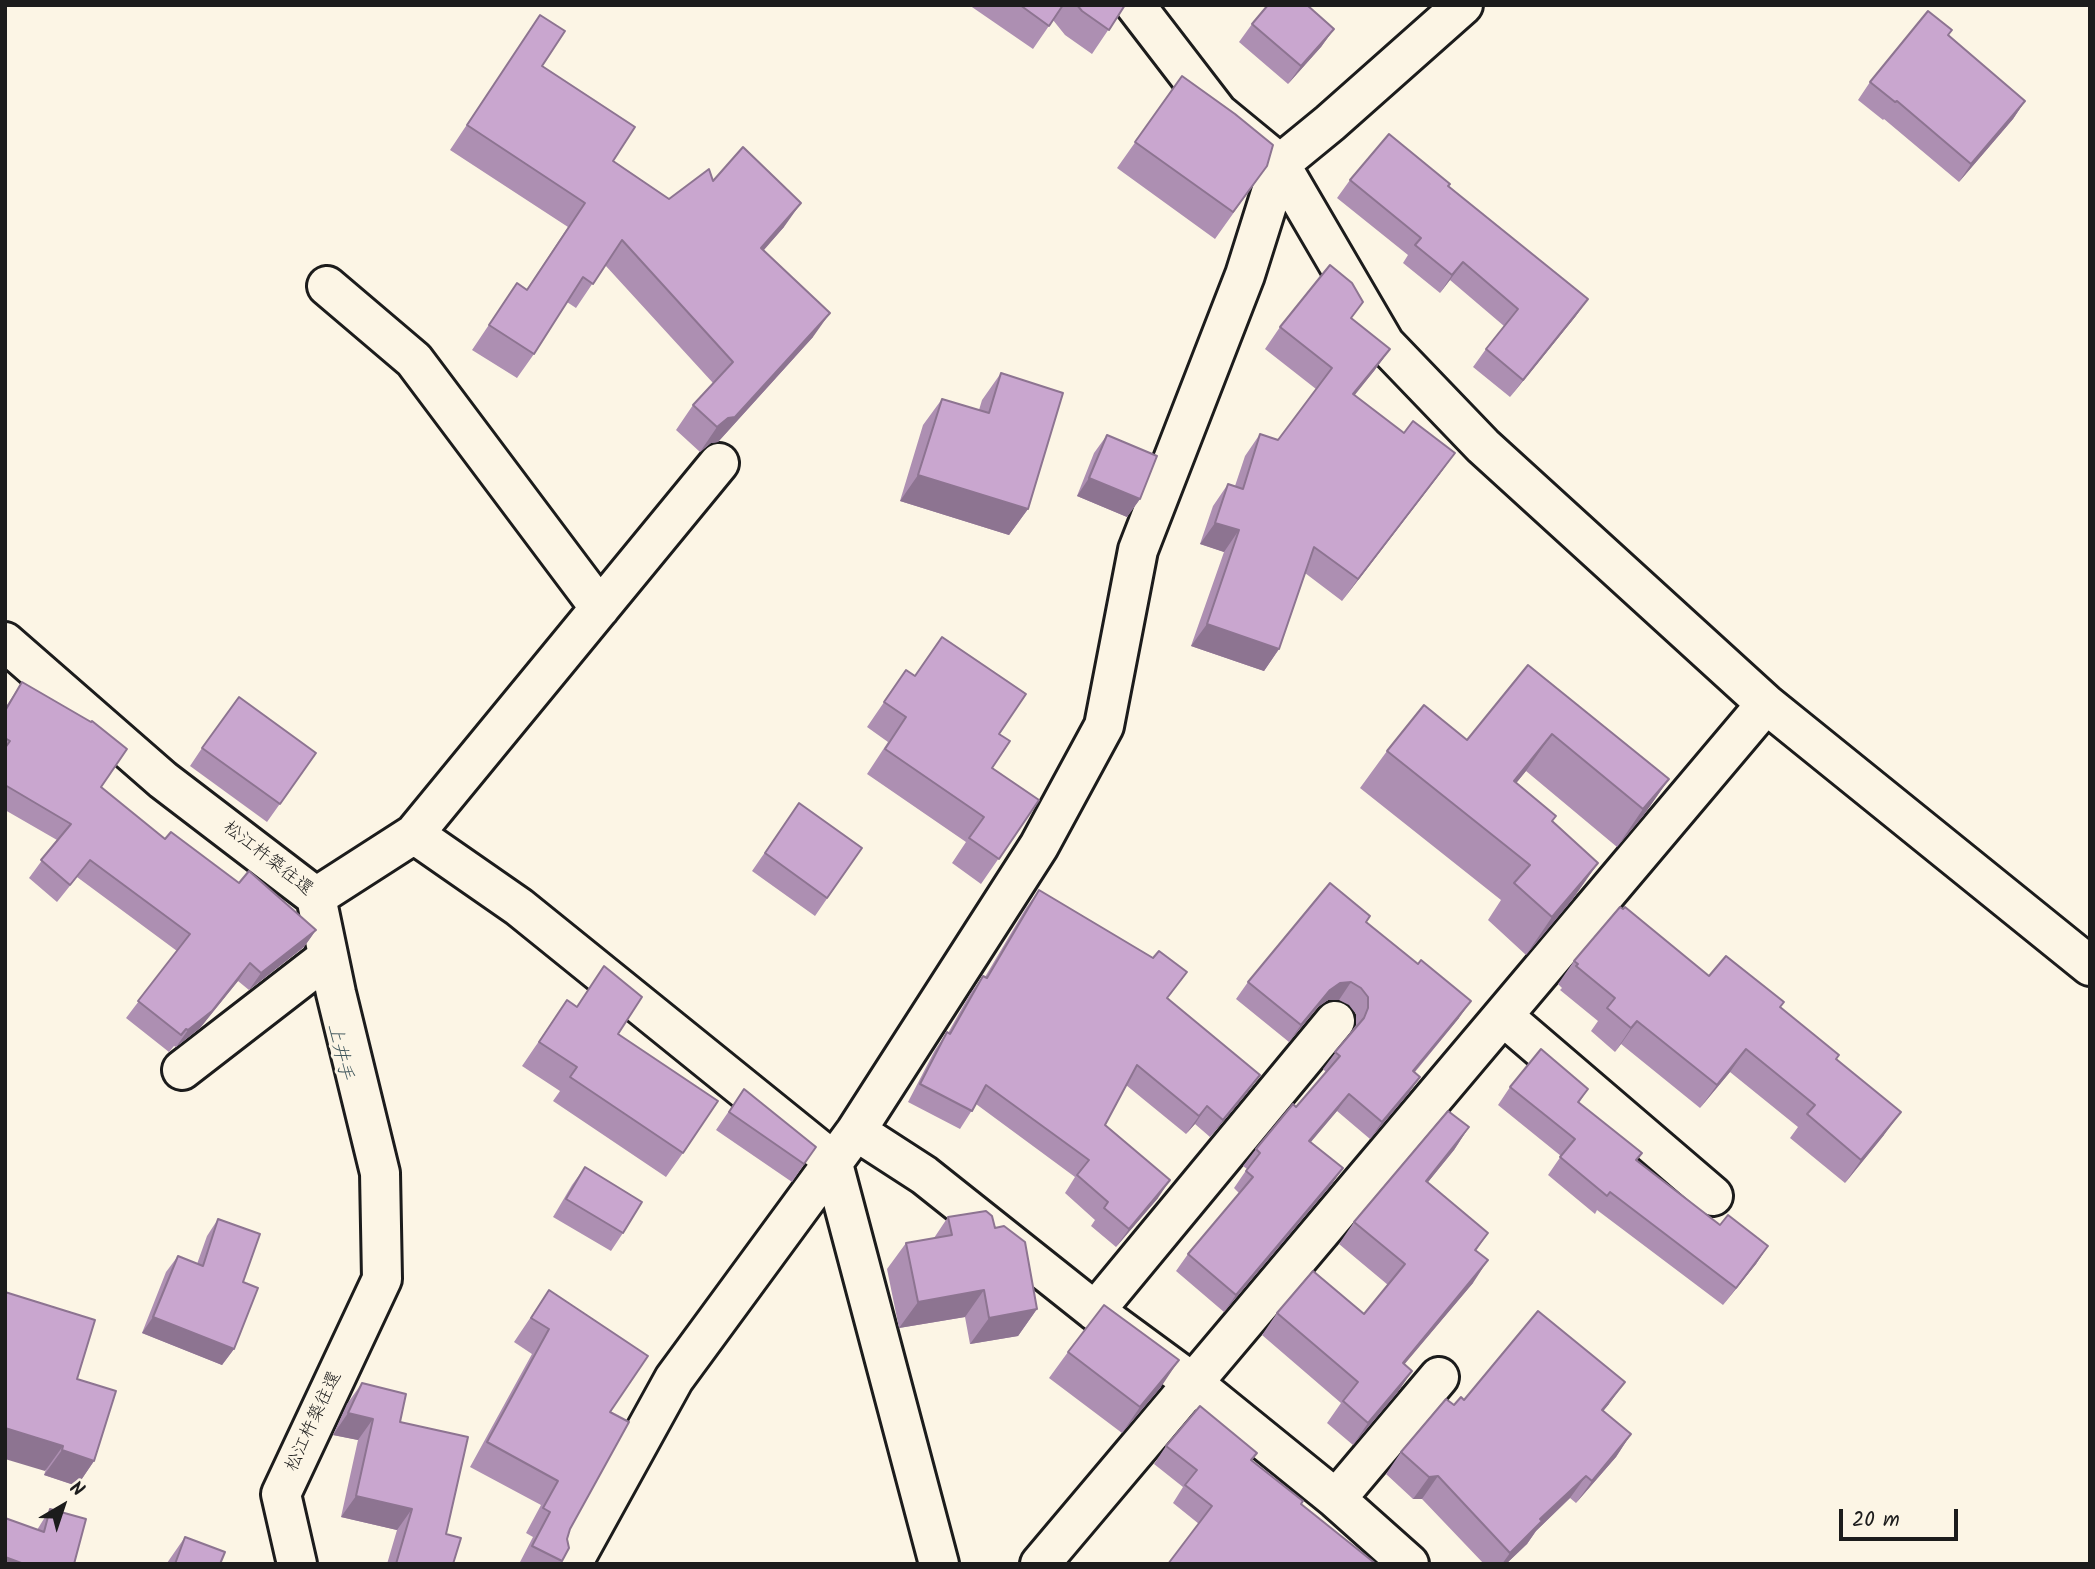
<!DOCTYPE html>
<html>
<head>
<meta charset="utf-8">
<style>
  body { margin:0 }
  #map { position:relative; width:2095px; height:1569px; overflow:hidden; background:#fcf5e5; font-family:Kalam,sans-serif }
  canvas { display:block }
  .frame { position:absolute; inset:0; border:7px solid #1c1c1c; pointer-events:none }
  .north { position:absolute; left:28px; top:1471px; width:70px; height:70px; -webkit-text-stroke:5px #fcf5e5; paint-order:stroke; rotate:39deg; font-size:19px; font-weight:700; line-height:28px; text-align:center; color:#1c1c1c }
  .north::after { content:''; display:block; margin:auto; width:24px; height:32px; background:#1c1c1c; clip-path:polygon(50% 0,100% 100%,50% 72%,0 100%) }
  .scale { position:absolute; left:1839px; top:1509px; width:119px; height:32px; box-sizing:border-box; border:4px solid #1c1c1c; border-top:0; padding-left:9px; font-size:21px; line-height:24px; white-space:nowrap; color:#1c1c1c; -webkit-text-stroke:5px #fcf5e5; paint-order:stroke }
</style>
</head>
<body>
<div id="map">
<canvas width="2095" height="1569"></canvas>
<div class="frame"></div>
<div class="north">N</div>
<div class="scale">20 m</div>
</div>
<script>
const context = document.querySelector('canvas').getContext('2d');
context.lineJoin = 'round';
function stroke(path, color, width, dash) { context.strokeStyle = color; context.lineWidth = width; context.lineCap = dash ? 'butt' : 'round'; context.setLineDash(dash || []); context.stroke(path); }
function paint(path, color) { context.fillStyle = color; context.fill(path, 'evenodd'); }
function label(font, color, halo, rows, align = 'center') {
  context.font = font + ' Kalam,"Klee One",sans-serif'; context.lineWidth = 6; context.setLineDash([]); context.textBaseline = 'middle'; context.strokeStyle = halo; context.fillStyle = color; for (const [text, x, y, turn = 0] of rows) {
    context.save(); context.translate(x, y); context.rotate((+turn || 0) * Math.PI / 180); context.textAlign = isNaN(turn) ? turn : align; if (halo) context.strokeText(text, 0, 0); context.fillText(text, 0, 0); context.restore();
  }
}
const minor = new Path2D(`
  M1135,5L1218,113L1280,164L1385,344L1483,446L1766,704L2090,966
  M327,286L414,360L600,608
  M5,642L163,780L316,897L336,993L380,1173L382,1279L281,1494L297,1564
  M414,834L719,463
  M316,897L414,834L519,907L832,1160L939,1564
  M1503,1016L1713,1196
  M182,1070L328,957
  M856,1131L924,1175L1095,1311L1193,1383L1336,1499L1409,1564
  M1095,1311L1335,1021
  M1336,1499L1439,1377
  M572,1564L674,1379L856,1131L1039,846L1104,726L1138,550L1245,275L1280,164L1330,123L1463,5
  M1040,1564L1766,704`);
const wall = new Path2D(`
  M969,5H1125L1092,54L1065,35L1053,20L1033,49Z
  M540,15L542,66L613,161L669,199L713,181L784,227L763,250L813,337L718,442L711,443L700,452L676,430L693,405L713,383L605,265L576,308L567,302L534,354L517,378L472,350L517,283L527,289L568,227L450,150Z
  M1252,24L1334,29L1321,47L1288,84L1239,42Z
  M1948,35L2025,101L2013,119L1959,182L1884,119L1883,120L1858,100L1870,82Z
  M1182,76L1267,166L1215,239L1117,168Z
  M1350,180L1448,186L1588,299L1575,317L1510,397L1473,367L1486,349L1504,326L1450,280L1440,293L1403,263L1408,255L1337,198Z
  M1352,319L1390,349L1374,371L1354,395L1404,433L1455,453L1439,475L1342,601L1305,573L1279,649L1264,671L1191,646L1224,552L1200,544L1213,506L1228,484L1235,486L1245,456L1260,434L1278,440L1316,389L1265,349L1280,327Z
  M1001,373L1028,509L1009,535L900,501L923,425L942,399L979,410L982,400Z
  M1107,435L1140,499L1127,517L1077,496L1094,453Z
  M1528,665L1669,779L1643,816L1617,847L1526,771L1516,783L1552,821L1598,863L1572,900L1526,955L1488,920L1501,900L1360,788L1387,751L1467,740Z
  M906,670L999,734L992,768L1039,800L981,884L952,863L966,842L867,774L888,742L867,727Z
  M22,682L101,787L165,839L316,930L304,947L249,990L238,981L200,1028L176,1047L174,1046L169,1052L126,1018L177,951L77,877L57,902L29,878L57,840L5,810V708Z
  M202,748L316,753L267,822L190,766Z
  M799,803L862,848L815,916L752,871Z
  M1039,890L1168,998L1247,1093L1210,1137L1195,1124L1186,1134L1126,1085L1105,1125L1158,1198L1116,1247L1091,1226L1095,1220L1065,1193L1075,1177L976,1104L960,1129L908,1102L935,1050L947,1032L948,1033L970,994L983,976L985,977L1026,908Z
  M1366,922L1459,1018L1415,1072L1420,1077L1408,1094L1370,1139L1337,1111L1311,1142L1343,1168L1331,1185L1224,1312L1176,1271L1188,1254L1239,1193L1234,1188L1247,1169L1243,1166L1256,1149L1296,1107L1326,1072L1323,1069L1356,1025V1014L1349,1005L1339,1000H1328L1318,1007L1289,1042L1236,999L1248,982Z
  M1574,961L1709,976L1780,1007L1837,1059L1884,1135L1845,1183L1790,1138L1798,1127L1730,1072L1700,1108L1621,1044L1615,1052L1591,1031L1598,1021L1560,990L1562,988L1558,984Z
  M604,966L618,1034L683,1153L666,1177L553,1101L560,1091L522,1066L567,1000L577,1007Z
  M1510,1087L1588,1089L1579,1103L1642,1153L1636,1161L1720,1225L1768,1246L1756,1264L1723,1305L1597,1210L1595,1214L1548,1175L1561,1156L1498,1105Z
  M744,1089L816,1147L792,1182L716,1130Z
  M1469,1127L1454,1150L1428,1182L1488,1233L1476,1251L1473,1283L1404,1364L1412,1371L1397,1393L1353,1445L1327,1423L1341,1403L1262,1335L1277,1313L1364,1314L1388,1285L1339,1244L1354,1222Z
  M585,1167L623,1233L611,1251L553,1217L572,1185Z
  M948,1217L995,1228L1037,1309L1018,1336L970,1344L965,1317L899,1328L887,1269L906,1243L934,1238Z
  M218,1219L243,1282L234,1349L222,1365L142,1333L166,1272L178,1256L197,1264L207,1236Z
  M549,1290L610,1412L570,1529L562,1561L560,1564H519L533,1537L526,1533L541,1505L470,1467L532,1354L514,1342Z
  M1068,1352L1161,1387L1122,1433L1049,1378Z
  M77,1379L94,1461L77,1486L44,1475Z
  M362,1383L400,1422L446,1534L453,1564H387L397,1530L341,1517L358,1440L333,1435L347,1404Z
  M1464,1400L1609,1404L1603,1411L1631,1434L1616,1457L1576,1503L1570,1498L1536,1531L1527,1544L1506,1564H1484L1422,1499H1413L1386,1474L1401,1452L1454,1405Z
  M1166,1446L1257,1453L1199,1524L1173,1503L1183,1487L1154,1464Z
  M50,1509L74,1564L37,1530Z
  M185,1537L220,1564L167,1563Z`);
const shadedWall = new Path2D(`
  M1334,29L1321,47L1288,84L1301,66Z
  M2025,101L2013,119L1959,182L1971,164Z
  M801,203L784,227L744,273L761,248Z
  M1463,262L1450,280L1440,293L1452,275Z
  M1588,299L1575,317L1510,397L1523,380Z
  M830,313L813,337L718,442L711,443L700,452L717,427Z
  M1390,349L1374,371L1338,416L1353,394Z
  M1455,453L1439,475L1342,601L1358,579Z
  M918,475L1028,509L1009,535L900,501Z
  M1089,478L1140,499L1127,517L1077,496Z
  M1215,523L1239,530L1224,552L1200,544Z
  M1207,624L1279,649L1264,671L1191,646Z
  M1552,734L1526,771L1488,818L1514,781Z
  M1669,779L1643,816L1617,847L1643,809Z
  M1598,863L1572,900L1526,955L1552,917Z
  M316,930L304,947L249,990L261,973Z
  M250,963L238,981L200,1028L176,1047L188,1030Z
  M1351,982L1339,1000H1328L1318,1007L1289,1042L1301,1025L1330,990L1340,983Z
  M1471,1001L1459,1018L1401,1088L1413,1071Z
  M1637,1021L1621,1044L1615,1052L1631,1028Z
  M1746,1049L1730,1072L1700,1108L1717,1085Z
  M1260,1075L1247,1093L1210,1137L1223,1120Z
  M1420,1077L1408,1094L1370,1139L1382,1122Z
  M1349,1094L1337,1111L1297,1158L1309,1141Z
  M1207,1106L1195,1124L1186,1134L1199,1116Z
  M1901,1112L1884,1135L1845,1183L1861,1160Z
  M1469,1127L1454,1150L1411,1203L1426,1181Z
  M1343,1168L1331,1185L1224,1312L1236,1295Z
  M1170,1180L1158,1198L1116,1247L1129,1229Z
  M1768,1246L1756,1264L1723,1305L1736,1288Z
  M1488,1260L1473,1283L1387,1385L1403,1363Z
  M984,1290L965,1317L899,1328L918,1302Z
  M1037,1309L1018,1336L970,1344L989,1318Z
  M153,1317L234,1349L222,1365L142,1333Z
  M1179,1360L1161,1387L1122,1433L1140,1407Z
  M1412,1371L1397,1393L1353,1445L1368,1423Z
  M1625,1382L1609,1404L1586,1432L1602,1410Z
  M348,1413L373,1419L358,1440L333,1435Z
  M5,1428L63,1446L45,1471L5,1459Z
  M1631,1434L1616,1457L1576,1503L1592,1481Z
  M62,1450L94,1461L77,1486L44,1475Z
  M1438,1476L1422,1499H1413L1429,1477Z
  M1586,1476L1570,1498L1536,1531L1527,1544L1506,1564H1502L1510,1553L1540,1519Z
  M356,1496L412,1509L397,1530L341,1517Z
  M5,1557L24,1564H5Z`);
const building = new Path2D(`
  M1020,5H1063L1049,26Z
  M1077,5H1125L1109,30L1082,11Z
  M1268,5H1307L1334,29L1301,66L1252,24Z
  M1928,11L1952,30L1948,35L2025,101L1971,164L1897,101L1895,102L1870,82Z
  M540,15L565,31L542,66L635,127L613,161L669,199L709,169L713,181L743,147L801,203L761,248L830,313L735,417L728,418L717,427L693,405L733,362L622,240L593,284L583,277L534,354L489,325L517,283L527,290L585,203L467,125Z
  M1182,76L1235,114L1273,145L1267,166L1233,212L1135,142Z
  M1389,134L1450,184L1448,186L1588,299L1523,380L1486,349L1518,309L1463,262L1452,275L1415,245L1421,238L1350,180Z
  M1330,265L1352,283L1363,302L1351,318L1390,349L1353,394L1404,433L1413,421L1455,453L1358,579L1314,547L1279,649L1207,624L1239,530L1215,523L1228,484L1243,489L1260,434L1278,440L1332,368L1280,327Z
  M1001,373L1063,393L1028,509L918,475L942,399L989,413Z
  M1107,435L1157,456L1140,499L1089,478Z
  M942,637L1026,694L999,734L1010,741L992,768L1039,800L999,859L969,838L984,817L885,749L906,717L884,702L906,670L915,676Z
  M1528,665L1669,779L1643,809L1552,734L1514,781L1556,816L1552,821L1598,863L1552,917L1514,883L1530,865L1387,751L1424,705L1467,740Z
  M22,682L91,722L92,721L127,749L101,787L165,839L171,832L239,883L249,871L316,930L261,973L250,963L212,1011L188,1030L186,1029L181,1035L138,1001L190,934L90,860L70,885L41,860L71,824L5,785V748L10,741L5,738V711Z
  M239,697L316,753L280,804L202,748Z
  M799,803L862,848L827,898L765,853Z
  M1330,883L1370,916L1366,922L1418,964L1421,960L1471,1001L1413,1071L1420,1077L1382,1122L1349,1094L1309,1141L1343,1168L1236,1295L1188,1254L1253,1177L1246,1171L1260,1153L1256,1149L1293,1104L1296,1107L1340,1056L1335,1052L1364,1018L1368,1008V997L1361,988L1351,982L1340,983L1330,990L1301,1025L1248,982Z
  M1039,890L1153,958L1159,951L1187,972L1167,998L1260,1075L1223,1120L1207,1106L1199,1116L1137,1065L1105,1125L1170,1180L1129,1229L1104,1208L1108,1202L1077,1175L1089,1160L986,1085L972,1111L920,1084L947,1032L950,1034L983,976L987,978Z
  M1620,907L1623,909L1625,907L1709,976L1726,956L1784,1002L1780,1007L1839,1055L1836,1059L1901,1112L1861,1160L1807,1114L1815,1105L1746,1049L1717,1085L1637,1021L1631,1028L1607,1008L1615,998L1576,966L1578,964L1574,961Z
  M604,966L642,997L618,1034L718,1101L683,1153L570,1077L577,1067L539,1042L567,1000L577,1007Z
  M1541,1049L1588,1089L1578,1102L1642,1153L1636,1160L1720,1225L1728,1215L1768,1246L1736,1288L1610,1192L1607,1196L1560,1157L1575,1139L1510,1087Z
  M744,1089L816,1147L804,1164L729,1112Z
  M1448,1111L1469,1127L1426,1181L1488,1233L1475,1250L1488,1260L1403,1363L1412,1371L1368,1423L1343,1401L1358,1382L1277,1313L1313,1271L1364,1314L1405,1264L1354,1222Z
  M585,1167L642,1202L623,1233L566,1199Z
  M986,1211L992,1216L995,1228L1004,1226L1025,1242L1037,1309L989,1318L984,1290L918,1302L906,1243L952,1235L948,1217Z
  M218,1219L260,1234L243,1282L258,1288L234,1349L153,1317L178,1256L203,1266Z
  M549,1290L648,1356L610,1412L629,1422L570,1529L567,1539L569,1548L562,1561L532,1546L550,1512L543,1508L558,1481L487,1442L549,1329L531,1318Z
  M5,1292L95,1320L77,1379L116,1391L94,1461L62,1450L63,1446L5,1428Z
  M1104,1305L1179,1360L1140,1407L1068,1352Z
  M1538,1311L1625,1382L1602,1410L1631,1434L1592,1481L1586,1476L1540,1519L1542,1521L1510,1553L1438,1476L1429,1477L1401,1452L1446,1399L1454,1405L1461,1397L1464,1400Z
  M362,1383L406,1394L400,1422L468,1437L446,1534L461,1538L453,1564H396L412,1509L356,1496L373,1419L348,1413Z
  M1200,1406L1257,1453L1251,1460L1303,1501L1301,1504L1376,1564H1168L1212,1506L1185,1485L1197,1470L1166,1446Z
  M50,1509L86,1519L74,1564H24L5,1557V1518L44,1532Z
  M185,1537L225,1552L220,1564H175Z`);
const streetNames = [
  ["松江杵築往還",267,860,38],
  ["松江杵築往還",315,1422,-65]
];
const waterNames = [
  ["上井手",338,1052,77]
];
stroke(minor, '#1c1c1c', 44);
stroke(minor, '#fcf5e5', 38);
paint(wall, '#ad8fb2');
paint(shadedWall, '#8d7491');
paint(building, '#c9a6cf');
stroke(building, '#8d7491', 2);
label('18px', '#1c1c1c', '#fcf5e5', streetNames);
label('italic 19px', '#3f565c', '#fcf5e5', waterNames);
</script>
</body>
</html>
